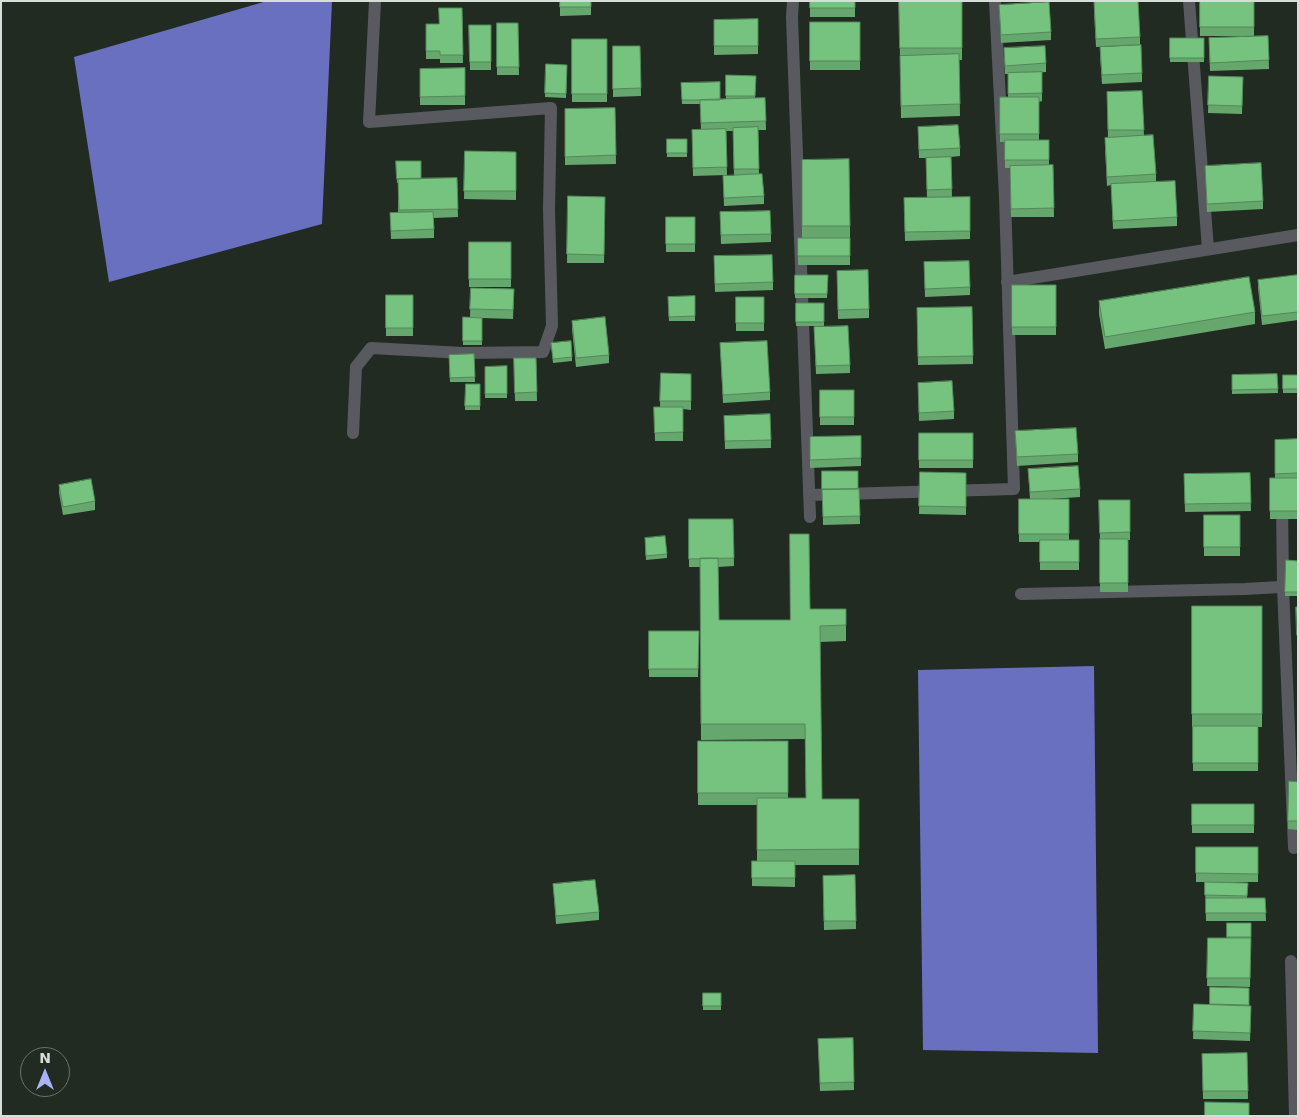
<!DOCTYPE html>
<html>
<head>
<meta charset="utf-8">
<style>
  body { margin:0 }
  #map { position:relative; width:1299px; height:1117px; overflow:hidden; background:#212b22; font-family:"DejaVu Sans",sans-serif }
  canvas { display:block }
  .frame { position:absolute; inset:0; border:2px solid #d7ded8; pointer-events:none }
  .north { position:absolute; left:20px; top:1047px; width:50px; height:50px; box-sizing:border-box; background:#212b22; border:1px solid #6a736b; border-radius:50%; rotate:0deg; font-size:14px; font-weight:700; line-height:20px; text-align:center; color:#d7ded8 }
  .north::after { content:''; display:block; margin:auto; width:18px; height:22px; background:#a7b1fc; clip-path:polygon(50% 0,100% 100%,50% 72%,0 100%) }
</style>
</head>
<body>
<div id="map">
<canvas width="1299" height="1117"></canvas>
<div class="frame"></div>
<div class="north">N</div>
</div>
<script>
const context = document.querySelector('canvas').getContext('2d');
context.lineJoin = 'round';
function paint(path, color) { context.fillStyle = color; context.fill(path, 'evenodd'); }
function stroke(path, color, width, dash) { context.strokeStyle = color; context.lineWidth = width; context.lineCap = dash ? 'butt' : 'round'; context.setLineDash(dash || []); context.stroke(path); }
const water = new Path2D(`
  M267,1H332L322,224L109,282L74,57Z
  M1094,666L1098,1053L923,1050L918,670Z`);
const minor = new Path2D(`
  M793,1L792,17L810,517
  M1189,1L1208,249
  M1007,282L1298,235
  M353,433L356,367L371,348L463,353L543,352L552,326L549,209L551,108L369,122L375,1
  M809,495L1014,489L1005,197L995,1
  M1282,503L1283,587L1294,848
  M1021,594L1245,589L1298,586
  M1291,961L1295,1116`);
const wall = new Path2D(`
  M560,1H591V15L560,16Z
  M643,1H655V2H643Z
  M810,1H855V17H810Z
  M899,1H962V60H959L960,116L901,118Z
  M1200,1H1254V36H1200Z
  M999,5L1051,32V40L1001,43Z
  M462,8L463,63H440V59H426V24H439Z
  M1094,10L1140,37V45L1096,47Z
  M758,19V54L714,55V20Z
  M810,22H860V70H810Z
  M497,23H518L519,75H497Z
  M469,25H491V70H470Z
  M1268,36L1269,69L1210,71L1209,38Z
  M1170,38H1204V62H1170Z
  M572,39H607V102H572Z
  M613,46H640L641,96L613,97Z
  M1004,48L1046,63V72L1026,73L1042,72V101L1039,102V140H1049V165H1053L1054,217H1011L1010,168H1005V142H1000V97H1008V74H1005Z
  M1100,55L1142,73V82L1102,84Z
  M546,64L567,65L566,98L545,97Z
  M465,68V105H420V69Z
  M726,75L756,76L755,98H765L766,130H758L759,175L764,196V204L724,206L723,176H734L733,131H726L727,175L693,176L692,130H701L700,104H682L681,83L720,100L726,99Z
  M1209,76L1243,77L1242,114L1208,113Z
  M1142,91L1144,136L1156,174V182L1177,217V226L1113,229L1111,185L1107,186L1105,146V138H1108L1107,92Z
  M615,108L616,164L565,165V109Z
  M918,127L960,148V156L951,157L952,197H970V239L905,241L904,198H927L926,158H919Z
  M667,139H687V157H667Z
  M465,151L516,152V200L464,199Z
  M802,160L850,226V265H798V238H802Z
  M396,161L421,179L457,178L458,217L434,218V238L391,239L390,213H398V183H397Z
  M1205,166L1263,201V209L1207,212Z
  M568,196L605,197L604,263H567Z
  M720,212L771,234V242L721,244Z
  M666,217H695V252H666Z
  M469,242H511V287H469Z
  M714,256L773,282V290L715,292Z
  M924,262L970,287V295L925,297Z
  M837,271L869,309V318L838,319Z
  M795,275H828L827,298H795Z
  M1298,275V320L1262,325L1258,288V280Z
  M1012,285H1056V335H1012Z
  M471,288L514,289L513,319L482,318V345H463V317H470Z
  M386,295H413V336H386Z
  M695,296V321H669L668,297Z
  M736,297H764V331H736Z
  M1099,301L1255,312V324L1105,349L1099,314Z
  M796,303H824V326H796Z
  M972,307L973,364L918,365L917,308Z
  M572,321L609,355V363L576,367L572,329Z
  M814,327L850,365V373L816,374Z
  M551,343L572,357V361L553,363Z
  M720,343L770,392V400L723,403Z
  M474,354L475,382H450L449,355Z
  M514,358H536L537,401H515Z
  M507,366V398H485V367Z
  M661,373L691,374V410L683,409V441H655L654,407H660Z
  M1277,374L1278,393L1232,394V375Z
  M1283,375H1298V393H1283Z
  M918,383L954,411V419L919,421Z
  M466,384H480V410H465Z
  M820,390H854V425H820Z
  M724,416L771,440V448L725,449Z
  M1015,431L1078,454V462L1017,466Z
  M919,433H973V468H919Z
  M861,436V466L810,468V437Z
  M1298,439V519H1270V478H1275V440Z
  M1028,469L1080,489V497L1051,499H1069V540H1079V570H1040V542H1019V499H1030Z
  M822,471L859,489L860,524L823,525Z
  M920,472L966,473V515L919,514Z
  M1250,473L1251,511L1185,512L1184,474Z
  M59,485L95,501V510L63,515L59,493Z
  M1099,500H1130V540H1128V592H1100V541Z
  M1204,515H1240V556H1204Z
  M689,519H733L734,566L718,567L719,620H790L810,609H846V641L820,642L822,799H859V865H795V887L752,886V861H757V805H698V741H788V798H806L805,739L701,740L700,567H689Z
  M645,542L667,554V558L646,560Z
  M1286,560L1298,561V596H1285Z
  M1192,606H1262V727H1258V771H1193V727H1192Z
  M649,631H699L698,677H649Z
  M1289,781L1298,782V830L1288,829Z
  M1192,804H1254V833H1192Z
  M1196,847H1258V882H1196Z
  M855,875L856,929L824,930L823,876Z
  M1205,882L1248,883L1247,898H1265L1266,921H1206Z
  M553,884L599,912V920L556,924Z
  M1227,923H1251L1250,987L1207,986L1208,938H1227Z
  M1249,988V1006H1251L1250,1041L1193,1039L1194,1004L1210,1005Z
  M703,993H721V1010H703Z
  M853,1038L854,1090L820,1091L818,1039Z
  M1247,1053L1248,1099H1203L1202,1054Z`);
const building = new Path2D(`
  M560,1H591V7H560Z
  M810,1H855V8H810Z
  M899,1H962V48H900Z
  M1138,1L1140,37L1096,39L1094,2Z
  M1200,1H1254V27H1200Z
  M1049,2L1051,32L1001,35L999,5Z
  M439,8H462L463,55H440V51H426V24H439Z
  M758,19V46H714V20Z
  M810,22H860V61H810Z
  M497,23H518L519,67H497Z
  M469,25H491V62H470Z
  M1268,36L1269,60L1210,63L1209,38Z
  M1170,38H1204V58H1170Z
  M572,39H607V94H572Z
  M1141,45L1142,73L1102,75L1100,47Z
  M613,46H640L641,88L613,89Z
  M1045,46L1046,63L1005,66L1004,48Z
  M959,54L960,104L901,106L900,56Z
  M546,64L567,65L566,94L545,93Z
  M465,68V96L420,97V69Z
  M1042,72V93L1008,94V73Z
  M726,75L756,76L755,96H726Z
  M1209,76L1243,77L1242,106L1208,105Z
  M720,82V100H682L681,83Z
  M1142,91L1144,130H1108L1107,92Z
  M1000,97H1039V134H1000Z
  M765,98L766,121L701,123L700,100Z
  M615,108L616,155L565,157V109Z
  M958,125L960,148L919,150L918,127Z
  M758,127L759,169H734L733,128Z
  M726,129L727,167L693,168L692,130Z
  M1153,135L1156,174L1107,177L1105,138Z
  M667,139H687V153H667Z
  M1005,140H1049V160H1005Z
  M465,151L516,152V191H464Z
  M951,157L952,189L927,190L926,158Z
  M849,159L850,226H802V160Z
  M396,161H421V179H397Z
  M1261,163L1263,201L1207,204L1205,166Z
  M1053,165L1054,208L1011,209L1010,166Z
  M762,174L764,196L724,198L723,176Z
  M457,178L458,209L399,210L398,179Z
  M1175,181L1177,217L1113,221L1111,184Z
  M568,196L605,197L604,255L567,254Z
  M970,197V231L905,232L904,198Z
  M770,211L771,234L721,235L720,212Z
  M433,212L434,229L391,231L390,213Z
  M666,217H695V244H666Z
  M798,238H850V256H798Z
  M469,242H511V279H469Z
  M772,255L773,282L715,284L714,256Z
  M969,261L970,287L925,289L924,262Z
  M868,270L869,309L838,310L837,271Z
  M795,275H828L827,294H795Z
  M1298,275V312L1262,316L1258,280Z
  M1249,277L1255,312L1105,337L1099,301Z
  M1012,285H1056V327H1012Z
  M471,288L514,289L513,310L470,309Z
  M386,295H413V328H386Z
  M695,296V316L669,317L668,297Z
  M736,297H764V323H736Z
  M796,303H824V322H796Z
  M972,307L973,356L918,357L917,308Z
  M463,317L482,318V341H463Z
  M605,317L609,355L576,358L572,321Z
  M848,326L850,365L816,366L814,327Z
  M571,341L572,357L553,359L551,343Z
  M767,341L770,392L723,395L720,343Z
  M474,354L475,377L450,378L449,355Z
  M514,358H536L537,392L515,393Z
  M507,366V394H485V367Z
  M661,373L691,374V401H660Z
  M1277,374L1278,389L1232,390V375Z
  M1283,375H1298V389H1283Z
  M952,381L954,411L919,413L918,383Z
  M466,384H480V406H465Z
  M820,390H854V417H820Z
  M654,407H683V432L655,433Z
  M770,414L771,440L725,441L724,416Z
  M1076,428L1078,454L1017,457L1015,431Z
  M919,433H973V460H919Z
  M861,436V458L810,460V437Z
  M1298,439V473L1275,474V440Z
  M1078,466L1080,489L1030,492L1028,469Z
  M822,471H858V489H822Z
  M920,472L966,473V507L919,506Z
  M1250,473L1251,503L1185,504L1184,474Z
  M1270,478H1298V511H1270Z
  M91,479L95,501L63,507L59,485Z
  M859,489L860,516L823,517L822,490Z
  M1019,499H1069V534H1019Z
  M1099,500H1130V532L1100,533Z
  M1204,515H1240V547H1204Z
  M689,519H733L734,558L689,559Z
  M790,534H809L810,609H846V625L820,626L822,799H859V849L757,850V798H806L805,724H701L700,558H718L719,620H790Z
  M665,536L667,554L646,556L645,538Z
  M1100,539H1128V583H1100Z
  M1040,540H1079V562H1040Z
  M1286,560L1298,561V592H1285Z
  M1192,606H1262V714H1192Z
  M1296,607H1298V635H1297Z
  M649,631H699L698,669H649Z
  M1193,726H1258V763H1193Z
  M698,741H788V793H698Z
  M1289,781L1298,782V821H1288Z
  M1192,804H1254V825H1192Z
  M1196,847H1258V874L1196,873Z
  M752,861H795V878H752Z
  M855,875L856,921H824L823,876Z
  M595,880L599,912L556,916L553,884Z
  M1205,882L1248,883L1247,896L1205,895Z
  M1206,898H1265L1266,913H1206Z
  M1227,923H1251V937H1227Z
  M1208,938H1251L1250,978H1207Z
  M1210,987L1249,988V1005L1210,1004Z
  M703,993H721V1006H703Z
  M1194,1004L1251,1006L1250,1033L1193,1031Z
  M853,1038L854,1082L820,1083L818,1039Z
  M1247,1053L1248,1091H1203L1202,1054Z
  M1205,1102L1249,1103V1116H1205Z`);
paint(water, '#6970c0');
stroke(minor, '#595a60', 12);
paint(wall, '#65a76d');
paint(building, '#76c27f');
stroke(building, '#538859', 1);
</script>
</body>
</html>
